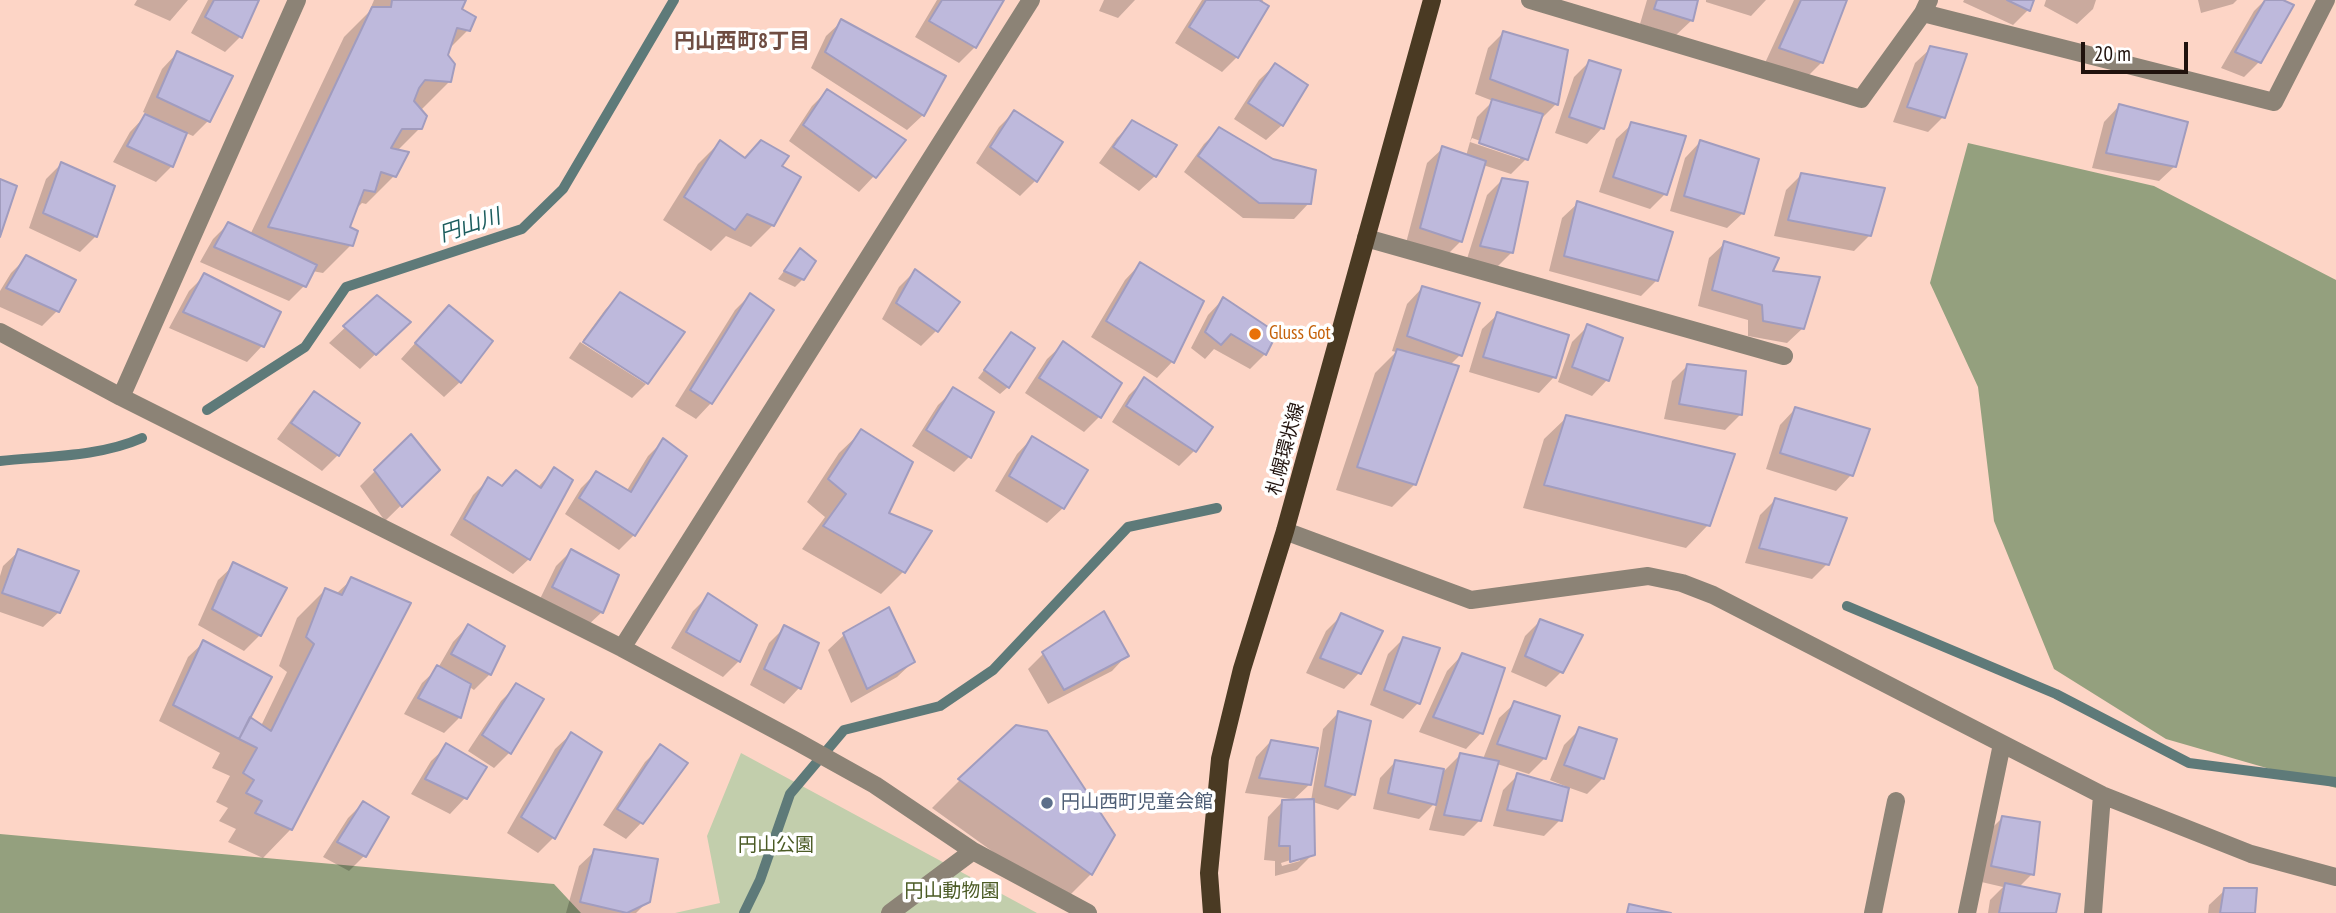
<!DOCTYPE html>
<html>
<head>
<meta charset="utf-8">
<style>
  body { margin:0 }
  #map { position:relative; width:2336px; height:913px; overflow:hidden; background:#fdd5c6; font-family:"PT Sans Narrow",sans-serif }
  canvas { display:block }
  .scale { position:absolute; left:2081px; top:42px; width:107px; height:32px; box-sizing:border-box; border:4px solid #20120d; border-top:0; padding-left:9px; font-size:21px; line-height:24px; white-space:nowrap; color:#20120d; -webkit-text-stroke:5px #fff; paint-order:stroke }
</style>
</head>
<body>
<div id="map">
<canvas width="2336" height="913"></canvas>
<div class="scale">20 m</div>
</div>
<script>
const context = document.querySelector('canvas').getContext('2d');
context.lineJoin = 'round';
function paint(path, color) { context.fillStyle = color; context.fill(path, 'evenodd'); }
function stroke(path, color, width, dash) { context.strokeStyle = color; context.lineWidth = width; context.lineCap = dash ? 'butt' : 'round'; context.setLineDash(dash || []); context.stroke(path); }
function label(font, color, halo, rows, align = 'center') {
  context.font = font + ' "PT Sans Narrow","Noto Sans JP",sans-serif'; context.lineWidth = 7; context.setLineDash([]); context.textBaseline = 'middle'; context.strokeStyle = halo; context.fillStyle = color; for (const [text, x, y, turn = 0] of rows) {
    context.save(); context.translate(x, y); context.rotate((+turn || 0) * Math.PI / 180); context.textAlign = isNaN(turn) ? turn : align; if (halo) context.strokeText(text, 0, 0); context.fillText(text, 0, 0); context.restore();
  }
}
const green = new Path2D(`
  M741,753L1037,913H675L720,903L707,836Z`);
const forest = new Path2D(`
  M1968,143L2154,186L2336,280V788L2166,739L2054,669L1994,521L1978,387L1930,283Z
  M0,834L554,884L581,913H0Z`);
const shadow = new Path2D(`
  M137,0H188L170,21L134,5Z
  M208,0H257L240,37L225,52L191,33Z
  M374,0H464L460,10L468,30L448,50L446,55L450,81L420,111V128L397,151L394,176L366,204L362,203L355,210L348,228L351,245L323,273L312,271L304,286L289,301L200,262L213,239L228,224L250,235L344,37L369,12Z
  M937,0H1002L975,47L959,63L915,37Z
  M1104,0H1135L1118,18L1099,11Z
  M1202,0H1263L1237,57L1222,72L1175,43Z
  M1647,0H1696L1692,20L1676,35L1640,24Z
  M1706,0H1766L1751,16L1706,2Z
  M1794,0H1845L1822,62L1806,78L1765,63Z
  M1964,0H2033L2028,10L2013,25L1963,2Z
  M2046,0H2096L2093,9L2077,24L2044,6Z
  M2198,0H2237L2233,4L2201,13Z
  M2265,0H2279L2259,62L2244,77L2221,68L2254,11Z
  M842,21L923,115L907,130L811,68L826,36Z
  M1503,33L1556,104L1541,119L1526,159L1511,174L1483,165L1461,241L1445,257L1406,243L1427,163L1443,148L1466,156L1477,117L1493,101L1475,94L1488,48ZM1472,138L1520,155V159L1470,142Z
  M1931,48L1943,117L1928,132L1893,122L1915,63Z
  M177,53L208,121L193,136L186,133L172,166L156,182L113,162L130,132L147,114L143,112L162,69Z
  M1589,62L1602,128L1587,144L1555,133L1574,77Z
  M1275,65L1306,85L1282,125L1266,140L1234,119L1259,80Z
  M827,91L874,176L859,192L789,141L812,106Z
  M2119,106L2175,166L2159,181L2092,168L2104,122Z
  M1014,112L1061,143L1035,181L1020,196L976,163L999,127Z
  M1133,122L1175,145L1155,176L1139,191L1099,163L1117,138Z
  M1632,124L1665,194L1650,209L1599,192L1616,139Z
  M1220,129L1309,203L1294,219L1243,218L1184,172L1204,144Z
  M720,142L744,159L780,167L773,225L751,247L726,236L711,251L663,220L698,164Z
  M1700,142L1743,213L1727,228L1670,211L1685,158Z
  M61,164L113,187L96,236L80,252L29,228L46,179Z
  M1801,175L1870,235L1854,251L1774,236L1786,190Z
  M1502,180L1511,253L1496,268L1466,262L1487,195Z
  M1578,203L1657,280L1641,296L1549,271L1562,218Z
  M1725,243L1803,328L1787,343L1748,336V320L1698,306L1709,258Z
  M800,250L803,279L795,287L778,279Z
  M27,257L57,311L42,326L0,307V291L11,273Z
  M1140,264L1202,301L1172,362L1157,378L1091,337L1125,280Z
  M915,271L937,330L921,346L882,319L899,287Z
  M204,276L278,313L262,346L247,362L169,328L189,291Z
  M1422,288L1460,355L1450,365L1415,484L1392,507L1336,490L1375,373L1396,352L1392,351L1407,304Z
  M620,294L647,381L583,340L605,310Z
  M750,295L711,403L696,419L675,406L735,310Z
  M377,297L393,337L360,369L329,343Z
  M1223,299L1265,354L1250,369L1214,349L1205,359L1191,348L1208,315Z
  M1498,314L1554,377L1539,393L1469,372L1482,329Z
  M434,322L490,341L460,382L444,397L401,359Z
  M1588,326L1621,339L1607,380L1592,396L1558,382L1572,342Z
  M1011,334L1008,387L1000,394L978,378Z
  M580,342L646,384L632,398L569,358Z
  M1063,344L1099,417L1084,432L1025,393L1047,359Z
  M1688,365L1741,414L1725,430L1664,419L1672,381Z
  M1144,380L1194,451L1179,466L1112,422L1129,395Z
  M954,390L992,413L969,457L954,472L912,446L938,405Z
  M314,393L357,423L338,455L322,471L277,439L299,409Z
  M1795,409L1851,475L1836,491L1766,469L1780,425Z
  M1567,417L1708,525L1686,548L1523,508L1544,439Z
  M862,431L887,513L929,531L903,572L881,594L802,549L825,517L807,502L839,453Z
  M1032,438L1063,508L1047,523L995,491L1017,454Z
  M663,441L634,535L619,550L565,514L581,488L596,473L626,492L648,456Z
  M555,469L529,559L513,574L450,535L473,495L488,480L501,487L537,488Z
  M437,470L385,521L360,486L375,471Z
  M1775,500L1827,564L1812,579L1745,563L1760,515Z
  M19,551L59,612L43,627L0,612V576L3,566Z
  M571,551L602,612L586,627L538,603L556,566Z
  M234,565L285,589L260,635L244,651L198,625L218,580Z
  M352,579L291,829L263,858L228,842L236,829L219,821L228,808L216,802L230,776L212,768L220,753L159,721L188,657L204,642L248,718L261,726L287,672L279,666L297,618L325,590L336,594Z
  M708,596L755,626L739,661L723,677L671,648L693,611Z
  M1342,615L1359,673L1344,689L1306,673L1326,631Z
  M1540,621L1562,671L1546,687L1511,672L1525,636Z
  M468,626L503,646L490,674L474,690L468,686L459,718L444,733L404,714L422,683L438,668L453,642Z
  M785,627L817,643L799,688L784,704L750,685L769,643Z
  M844,635L913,662L897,677L851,703L828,650Z
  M1403,639L1418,703L1403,719L1370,705L1388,654Z
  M1043,654L1127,655L1112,671L1048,704L1028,669Z
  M1462,655L1503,669L1481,733L1466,749L1419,732L1447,671Z
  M516,686L509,753L494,768L468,751L501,701Z
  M1515,703L1545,758L1529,774L1497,764L1480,820L1464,836L1429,830L1437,801L1419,819L1373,809L1380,778L1395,762L1444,771L1460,755L1483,759L1499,718Z
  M1338,713L1354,794L1338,810L1313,802V854L1297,870L1275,876V861L1264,860L1268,817L1283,801H1292V799L1245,793L1256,757L1271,741L1310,784L1292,801H1311L1323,729ZM1300,857V861L1282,866L1281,863Z
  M1580,729L1615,740L1602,779L1587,794L1567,787L1560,820L1544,836L1493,826L1503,790L1518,775L1564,789L1565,786L1550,780L1564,745Z
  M571,734L599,752L553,838L538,853L507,833L555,749Z
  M447,746L484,767L465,798L450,814L411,794L431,761Z
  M661,746L685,763L641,823L626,839L603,825L645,762Z
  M960,780L1113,835L1091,874L1063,902L932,808Z
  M363,803L365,855L349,871L323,857L348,818Z
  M2003,817L2032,874L2019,887L2054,913H1988L1990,900L2003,887L1977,881L1987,833Z
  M595,851L648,901L636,913H566L579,866Z
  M2225,890L2253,913H2208L2209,905Z`);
const stream = new Path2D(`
  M207,410L305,347L346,287L522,229L563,189L674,0
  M0,461C47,456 99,457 142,438
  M1847,606L2056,694L2189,763L2336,782
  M744,913L760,880L790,794L844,730L940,706L993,670L1128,527L1217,508`);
const building = new Path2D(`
  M214,0H259L242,38L205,17Z
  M392,0H466L462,9L476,17L470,31L457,28L448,55L455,64L451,82L425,80L419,88L414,101L427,116L422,129H402L391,148L409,152L396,177L381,172L375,192L364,190L350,227L358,231L353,246L268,227L372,7H391Z
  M942,0H1004L976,48L929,21Z
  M1206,0H1259L1269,6L1238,58L1189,27Z
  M1657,0H1698L1693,21L1654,9Z
  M1801,0H1847L1823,63L1779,48Z
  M2007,0H2034L2030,11Z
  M2265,0H2283L2294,5L2261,63L2235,52Z
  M841,19L946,76L924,116L825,52Z
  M1503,31L1568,50L1558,105L1490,79Z
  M1930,46L1967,54L1945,118L1907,107Z
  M177,51L233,76L210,122L157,97Z
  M1589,60L1621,70L1604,129L1569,117Z
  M1275,63L1308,85L1283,126L1248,103Z
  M827,89L906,140L876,178L803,125Z
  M1492,99L1543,114L1528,160L1479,143Z
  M2119,104L2188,122L2176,167L2106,153Z
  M1014,110L1063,142L1037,182L990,147Z
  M145,114L187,133L173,167L127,146Z
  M1132,120L1177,145L1156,177L1113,147Z
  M1631,122L1686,136L1667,195L1613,177Z
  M1219,127L1273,159L1316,170L1311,204L1259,203L1198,156Z
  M720,140L745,158L761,140L789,156L782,166L801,177L774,226L747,214L735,230L684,197Z
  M1700,140L1759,159L1744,214L1684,196Z
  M1442,146L1486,161L1462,242L1420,228Z
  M61,162L115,186L97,237L43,213Z
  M1801,173L1885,188L1871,236L1788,220Z
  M1502,178L1528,182L1513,253L1480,246Z
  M0,179L17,186L0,237Z
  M1577,201L1673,232L1658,281L1564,256Z
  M228,222L317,265L306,287L214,247Z
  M1724,241L1779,258L1773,271L1820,277L1804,329L1763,321L1762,305L1712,290Z
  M800,248L816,261L804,280L784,271Z
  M26,255L76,280L59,312L6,288Z
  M1140,262L1204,301L1174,363L1106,321Z
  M915,269L960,302L938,332L896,303Z
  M204,273L281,312L264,347L183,312Z
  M1422,286L1480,303L1462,356L1407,336Z
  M620,292L685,332L648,384L583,342Z
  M750,293L774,310L712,404L690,390Z
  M377,295L411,322L376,355L343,326Z
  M1223,297L1277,333L1266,355L1231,334L1221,345L1205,332Z
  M449,305L493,341L461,383L415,343Z
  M1497,312L1569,335L1556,378L1483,357Z
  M1587,324L1623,338L1609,381L1572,367Z
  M1011,332L1035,348L1009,388L984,370Z
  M1063,341L1122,383L1101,418L1039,378Z
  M1397,349L1459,366L1416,485L1357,467Z
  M1687,364L1746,371L1742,415L1679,404Z
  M1144,377L1213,427L1196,452L1126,406Z
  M953,387L994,412L971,458L926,430Z
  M314,391L360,423L339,456L291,423Z
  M1795,407L1870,429L1853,476L1780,453Z
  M1566,415L1735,454L1710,526L1544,485Z
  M861,429L913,462L889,513L932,531L905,573L823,526L846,494L828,479Z
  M411,434L440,470L402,507L374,470Z
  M1032,436L1088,470L1064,509L1009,476Z
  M663,438L687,456L635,536L579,498L596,471L631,492Z
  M554,467L573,480L530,560L464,519L488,477L502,486L516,470L541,488Z
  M1775,498L1847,518L1829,565L1759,548Z
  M18,549L79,571L60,613L2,593Z
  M571,549L619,575L603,613L552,587Z
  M233,562L287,588L261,636L212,609Z
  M351,577L411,603L292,830L255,813L262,801L246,793L254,780L243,773L257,748L239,739L250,717L271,731L314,644L306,637L325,588L342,595Z
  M708,593L757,625L740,662L686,632Z
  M889,607L915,662L867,689L843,633Z
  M1104,611L1129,656L1064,690L1042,652Z
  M1341,613L1383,631L1361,674L1320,658Z
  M1540,619L1583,635L1563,673L1525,656Z
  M468,624L505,646L491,675L451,654Z
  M784,625L819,643L801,689L764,669Z
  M1403,637L1440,648L1420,704L1384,690Z
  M203,640L272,677L239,739L173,705Z
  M1462,653L1505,668L1483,734L1433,717Z
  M437,665L471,684L461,718L418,698Z
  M516,683L544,699L511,754L482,735Z
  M1514,701L1560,716L1546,759L1497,744Z
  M1338,711L1371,721L1355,795L1325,786Z
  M1016,725L1047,731L1115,835L1092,875L958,779Z
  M1579,727L1617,739L1604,779L1564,765Z
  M571,732L602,752L555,839L521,817Z
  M1271,740L1318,748L1311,785L1259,778Z
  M446,743L487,767L467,799L425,779Z
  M660,744L688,763L643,824L617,809Z
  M1460,753L1499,761L1481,821L1444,815Z
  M1395,760L1444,769L1436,805L1388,793Z
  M1517,773L1569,788L1562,821L1507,810Z
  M1314,799L1315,855L1290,862V846H1279L1282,800Z
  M363,801L389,817L366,857L337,842Z
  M2002,816L2040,822L2034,875L1991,866Z
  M594,849L658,859L650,902L627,913L580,902Z
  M2005,883L2060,894L2056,913H1999Z
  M2224,888H2257L2255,913H2220Z
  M1629,904L1671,913H1627Z`);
const minor = new Path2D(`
  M1530,0L1861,99L1923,13L1929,0
  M1923,13L2274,102L2326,0
  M1366,238L1784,356
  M0,332L121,397L622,648L796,741L875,785L973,851L1088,913
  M121,397L297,0
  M1285,531L1471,600L1648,576L1682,583L1713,595L2102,795L2251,854L2336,877
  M622,648L1031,0
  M890,913L973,851
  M1873,913L1896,801
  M1967,913L2002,744
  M2093,913L2102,795`);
const major = new Path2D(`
  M1212,913L1209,873L1220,759L1242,669L1285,531L1432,0`);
const markers = [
  [1255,334,7,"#e8710a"],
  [1047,803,7,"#5c6f8a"]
];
const foodNames = [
  ["Gluss Got",1269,334]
];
const streetNames = [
  ["札幌環状線",1286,449,-75]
];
const serviceNames = [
  ["円山西町児童会館",1061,803]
];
const parkNames = [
  ["円山公園",776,846],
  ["円山動物園",952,892]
];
const neighbourhoodNames = [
  ["円山西町8丁目",742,42]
];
const waterNames = [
  ["円山川",470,226,-18]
];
paint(green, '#c2ceac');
paint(forest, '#94a07e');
paint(shadow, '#0003');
stroke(stream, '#5e7a79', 10);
paint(building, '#beb9dc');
stroke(building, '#a19cbe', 2);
stroke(minor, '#8c8376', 18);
stroke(major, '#4a3a23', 18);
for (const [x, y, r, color] of markers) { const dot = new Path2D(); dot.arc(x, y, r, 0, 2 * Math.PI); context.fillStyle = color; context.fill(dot); stroke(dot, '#fff', 2.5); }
label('19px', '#c56008', '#fff', foodNames, 'left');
label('19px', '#20120d', '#fff', streetNames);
label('19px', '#4e5e75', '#fff', serviceNames, 'left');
label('19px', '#4b5b25', '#fff', parkNames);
label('bold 21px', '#6f4d42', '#fff', neighbourhoodNames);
label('italic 21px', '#1c5d5e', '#fff', waterNames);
</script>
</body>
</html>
